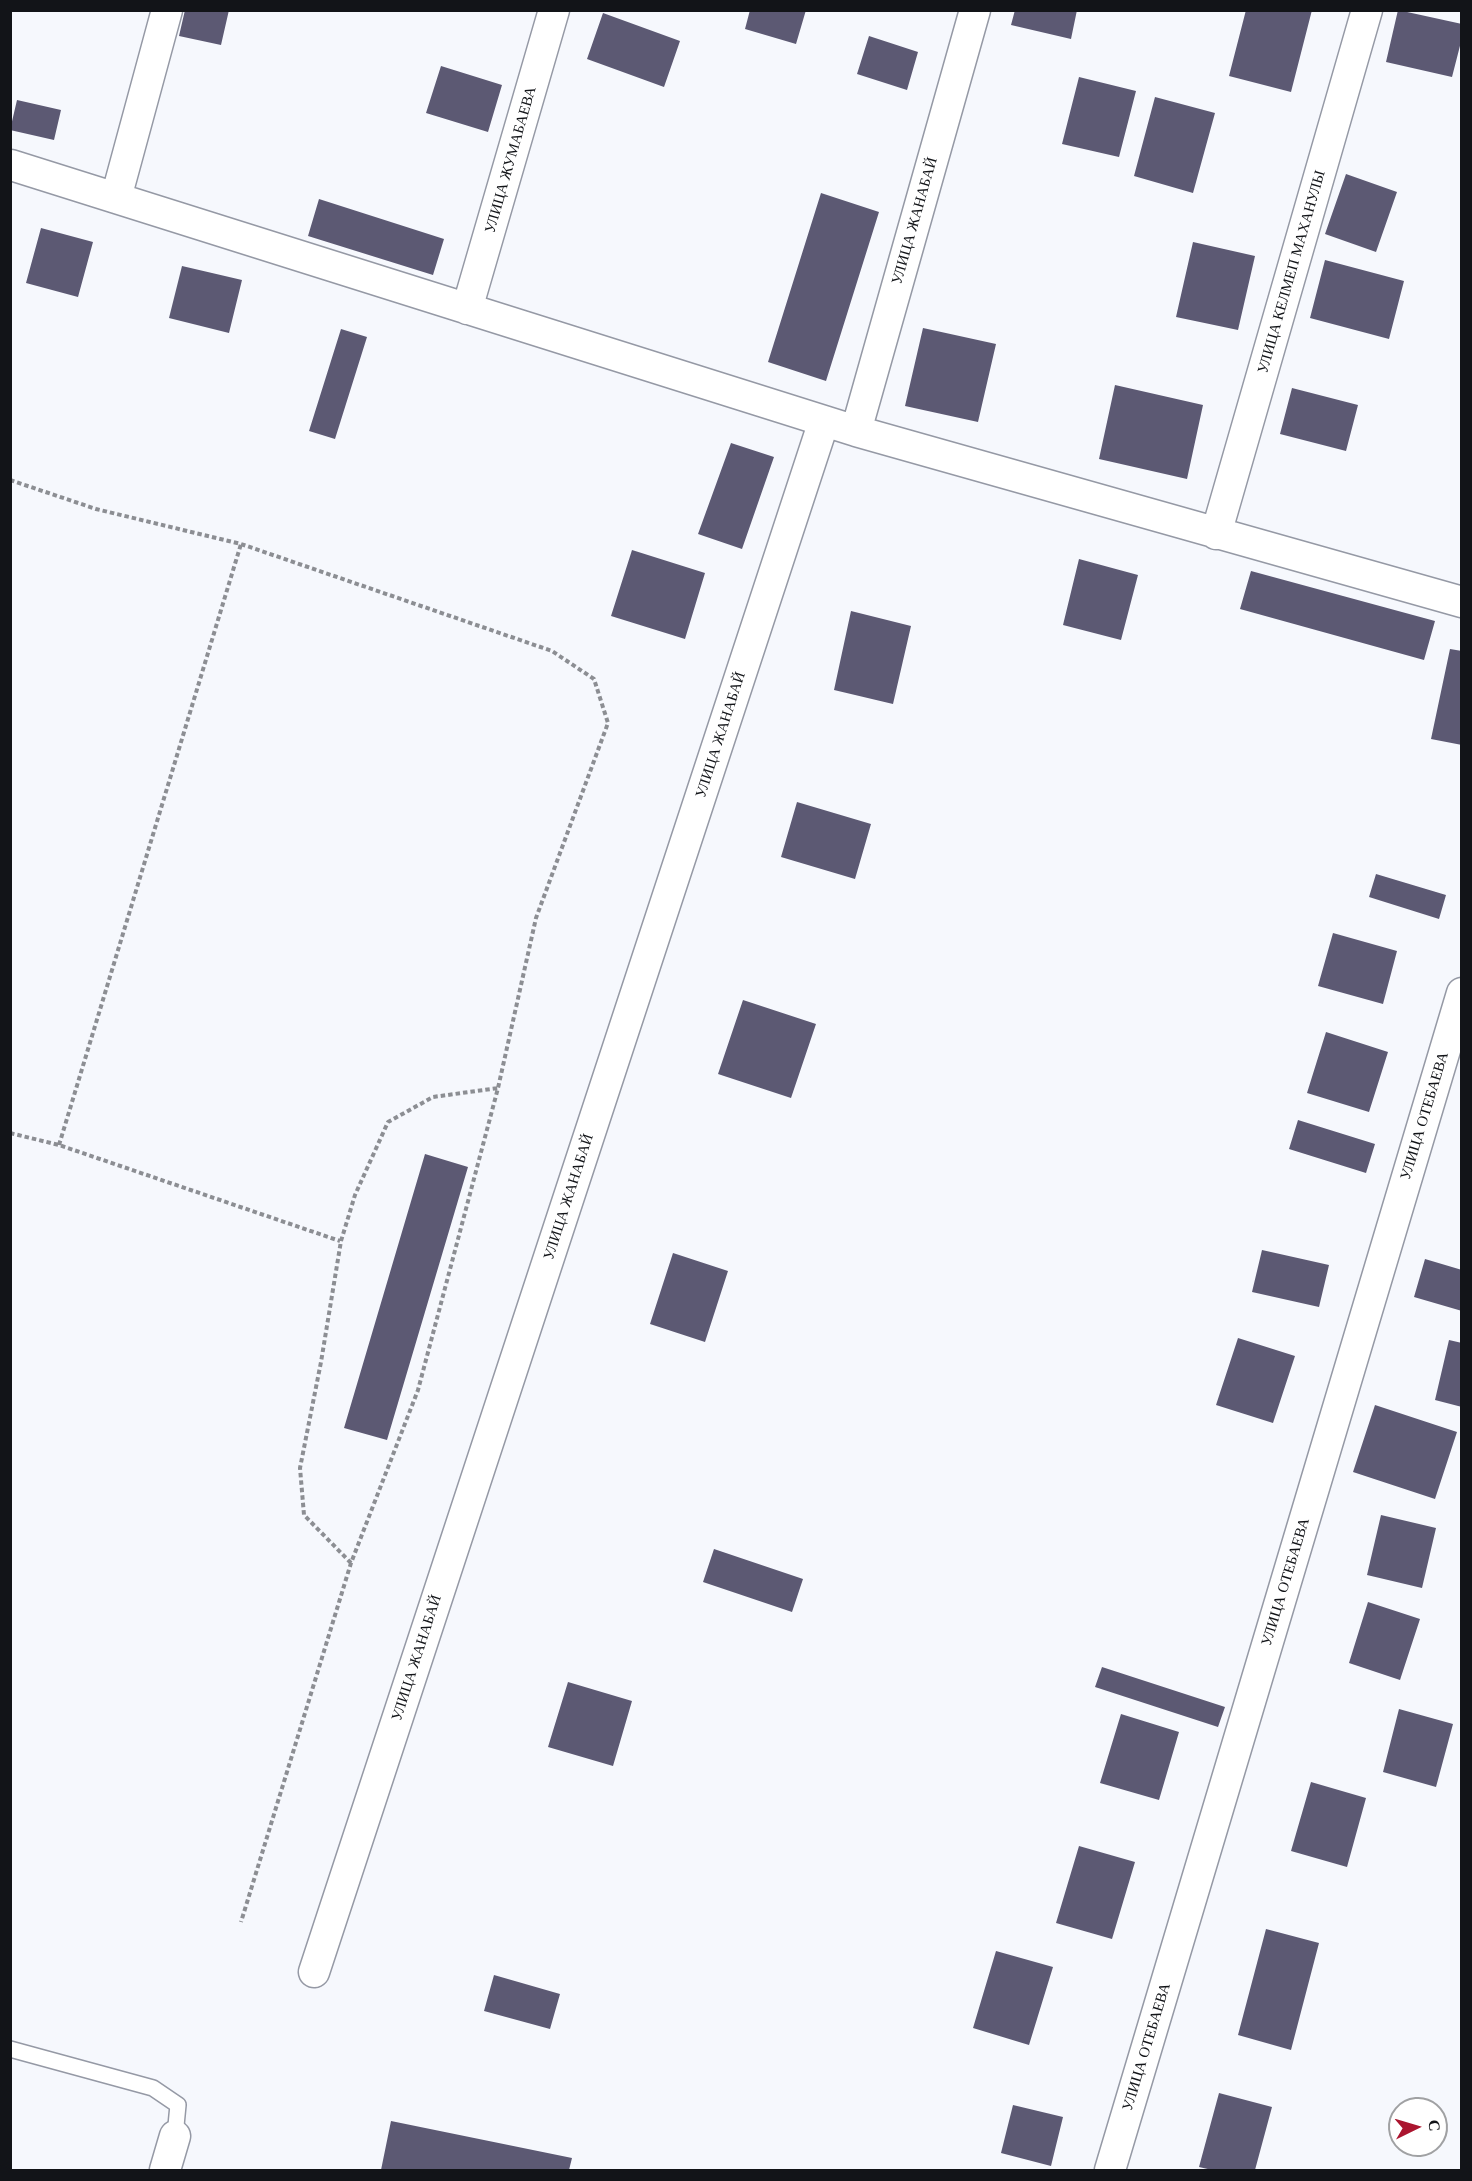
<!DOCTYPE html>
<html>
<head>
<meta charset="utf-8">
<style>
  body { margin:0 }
  #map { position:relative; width:1472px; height:2181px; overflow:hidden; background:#f6f8fd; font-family:"Times New Roman",serif }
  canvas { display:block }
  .frame { position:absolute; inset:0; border:12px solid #121418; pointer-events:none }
  .north { position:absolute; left:1388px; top:2097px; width:60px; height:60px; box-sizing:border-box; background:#fff; border:2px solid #a0a1a3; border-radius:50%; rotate:85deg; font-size:16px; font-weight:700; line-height:24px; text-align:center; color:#121418 }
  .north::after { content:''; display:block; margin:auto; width:21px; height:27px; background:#ab152f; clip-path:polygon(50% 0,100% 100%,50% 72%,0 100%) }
</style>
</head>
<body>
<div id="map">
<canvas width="1472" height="2181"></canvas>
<div class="frame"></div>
<div class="north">С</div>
</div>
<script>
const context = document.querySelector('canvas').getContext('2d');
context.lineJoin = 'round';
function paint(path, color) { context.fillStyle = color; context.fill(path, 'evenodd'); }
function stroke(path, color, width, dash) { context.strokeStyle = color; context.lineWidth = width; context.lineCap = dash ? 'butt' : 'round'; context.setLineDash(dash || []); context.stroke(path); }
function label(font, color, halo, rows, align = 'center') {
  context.font = font + ' "Times New Roman",serif'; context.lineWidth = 6; context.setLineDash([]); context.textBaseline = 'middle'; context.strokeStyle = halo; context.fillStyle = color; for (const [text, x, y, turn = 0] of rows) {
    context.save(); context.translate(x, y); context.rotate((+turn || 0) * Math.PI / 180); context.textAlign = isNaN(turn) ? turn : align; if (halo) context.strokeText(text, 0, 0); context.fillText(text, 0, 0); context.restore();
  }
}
const building = new Path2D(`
  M185,10H229L221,45L179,36Z
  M750,10H806L796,44L745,29Z
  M1015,10H1077L1071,39L1011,25Z
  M1246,10H1312L1291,92L1229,76Z
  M1398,10L1462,24V38L1452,77L1386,62Z
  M603,13L680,41L664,87L587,59Z
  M869,36L918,52L907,90L857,74Z
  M441,66L502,85L488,132L426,113Z
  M1079,77L1136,91L1119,157L1062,144Z
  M1155,97L1215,113L1193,193L1134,176Z
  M17,100L61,110L54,140L10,130Z
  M1346,174L1397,192L1376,252L1325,234Z
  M821,193L879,212L826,381L768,362Z
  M319,199L444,239L433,275L308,236Z
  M41,228L93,242L78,297L26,283Z
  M1193,242L1255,256L1238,330L1176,317Z
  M1325,260L1404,281L1389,339L1310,318Z
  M182,266L242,280L229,333L169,318Z
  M923,328L996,344L978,422L905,406Z
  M341,329L367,337L335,439L309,431Z
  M1115,385L1203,405L1187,479L1099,459Z
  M1292,388L1358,405L1346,451L1280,434Z
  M731,443L774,457L742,549L698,534Z
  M632,550L705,573L685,639L611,616Z
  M1079,559L1138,575L1121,640L1063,625Z
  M1251,571L1435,621L1424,660L1240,609Z
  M851,611L911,626L893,704L834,690Z
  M1450,649L1462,651V745L1431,739Z
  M797,802L871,824L855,879L781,857Z
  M1376,874L1446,895L1439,919L1369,897Z
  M1333,933L1397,951L1383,1004L1318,986Z
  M743,1000L816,1024L791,1098L718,1074Z
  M1326,1032L1388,1052L1369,1112L1307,1093Z
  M1298,1120L1375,1144L1366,1173L1289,1149Z
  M425,1154L468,1167L387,1440L344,1428Z
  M1262,1250L1329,1265L1319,1307L1252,1292Z
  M673,1253L728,1271L705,1342L650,1324Z
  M1425,1259L1462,1270V1311L1414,1297Z
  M1238,1338L1295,1356L1273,1423L1216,1405Z
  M1449,1340L1462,1343V1407L1435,1400Z
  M1375,1405L1457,1432L1435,1499L1353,1472Z
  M1381,1515L1436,1528L1422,1588L1367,1575Z
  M714,1549L803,1579L792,1612L703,1582Z
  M1368,1602L1420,1619L1400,1680L1349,1663Z
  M1102,1667L1225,1707L1218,1727L1095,1687Z
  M568,1682L632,1701L613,1766L548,1747Z
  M1399,1709L1453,1724L1436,1787L1383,1772Z
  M1121,1714L1179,1732L1159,1800L1100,1783Z
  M1311,1782L1366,1798L1347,1867L1291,1851Z
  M1079,1846L1135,1862L1112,1939L1056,1923Z
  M1266,1929L1319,1943L1291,2050L1238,2035Z
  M996,1951L1053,1967L1029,2045L973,2028Z
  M494,1975L560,1994L550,2029L484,2011Z
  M1219,2093L1272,2107L1255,2170H1212L1199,2167Z
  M1013,2105L1063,2117L1051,2166L1001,2153Z
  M391,2121L572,2158L569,2170H381Z`);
const path = new Path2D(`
  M10,480L96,509L241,544L552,651L594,679L608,723L536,918L498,1088L418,1390L351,1563L241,1922
  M10,1133L59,1145L340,1241
  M59,1145L241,544
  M351,1563L304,1515L300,1468L321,1362L341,1241L355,1195L388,1122L433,1097L498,1088`);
const lane = new Path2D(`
  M10,2049L153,2088L178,2105L175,2136`);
const street = new Path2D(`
  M11,165L856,431L1462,602
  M116,198L167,10
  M467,309L554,10
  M856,431L975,10
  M1216,534L1367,10
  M314,1972L824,421
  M165,2170L175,2136
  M1110,2170L1462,993`);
const streetNames = [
  ["УЛИЦА ЖУМАБАЕВА",511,160,-74],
  ["УЛИЦА ЖАНАБАЙ",915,221,-74],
  ["УЛИЦА КЕЛМЕП МАХАНУЛЫ",1292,272,-74],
  ["УЛИЦА ЖАНАБАЙ",721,735,-72],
  ["УЛИЦА ОТЕБАЕВА",1425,1116,-73],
  ["УЛИЦА ЖАНАБАЙ",569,1197,-72],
  ["УЛИЦА ОТЕБАЕВА",1286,1582,-73],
  ["УЛИЦА ЖАНАБАЙ",417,1658,-72],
  ["УЛИЦА ОТЕБАЕВА",1147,2047,-73]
];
paint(building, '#5c5973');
stroke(lane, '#9599a5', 18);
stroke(street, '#9599a5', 33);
stroke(path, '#8c8e93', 4, [4.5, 3]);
stroke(lane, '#fff', 15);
stroke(street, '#fff', 30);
label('15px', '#121418', '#fff', streetNames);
</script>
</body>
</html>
